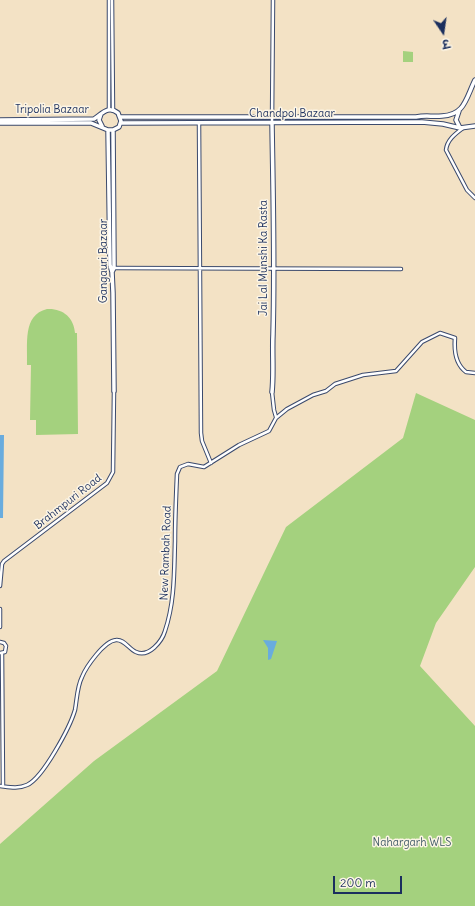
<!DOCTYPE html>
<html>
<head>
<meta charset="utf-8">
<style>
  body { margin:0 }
  #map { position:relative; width:475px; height:906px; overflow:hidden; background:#f3e2c5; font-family:Delius,"Playpen Sans Deva",sans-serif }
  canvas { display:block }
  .north { position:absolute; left:423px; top:12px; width:40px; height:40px; -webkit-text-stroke:3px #fcf5e5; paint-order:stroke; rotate:167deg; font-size:11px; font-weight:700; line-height:16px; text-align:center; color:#1b2f5e }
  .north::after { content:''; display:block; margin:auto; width:14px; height:18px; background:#1b2f5e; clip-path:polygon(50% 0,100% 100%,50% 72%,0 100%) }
  .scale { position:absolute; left:333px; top:876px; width:69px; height:18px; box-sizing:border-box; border:2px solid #1b2f5e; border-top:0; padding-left:5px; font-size:12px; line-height:14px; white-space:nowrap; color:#1b2f5e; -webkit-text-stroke:3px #fcf5e5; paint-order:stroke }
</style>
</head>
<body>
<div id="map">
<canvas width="475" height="906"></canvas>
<div class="north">उ</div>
<div class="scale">200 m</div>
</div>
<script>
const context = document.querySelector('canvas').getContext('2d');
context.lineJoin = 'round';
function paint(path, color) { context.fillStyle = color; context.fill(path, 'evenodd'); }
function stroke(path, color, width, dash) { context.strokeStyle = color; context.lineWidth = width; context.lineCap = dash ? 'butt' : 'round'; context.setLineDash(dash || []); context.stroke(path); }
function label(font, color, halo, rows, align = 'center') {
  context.font = font + ' Delius,sans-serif'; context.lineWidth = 3; context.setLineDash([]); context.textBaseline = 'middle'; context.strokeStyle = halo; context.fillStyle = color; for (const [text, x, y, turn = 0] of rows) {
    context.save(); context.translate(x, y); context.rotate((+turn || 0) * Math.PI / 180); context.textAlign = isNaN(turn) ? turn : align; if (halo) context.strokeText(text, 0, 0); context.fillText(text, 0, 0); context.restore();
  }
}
const green = new Path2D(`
  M403,51L413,52V62H403Z
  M47,309C62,308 74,317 75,333H77L78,434L36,435V420H30L31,365H27C28,345 22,315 47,309Z
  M416,393L475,420V567L436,623L420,666L475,726V906H0V844L94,761L217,671L286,527L403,438Z`);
const water = new Path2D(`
  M0,435H4L3,518H0Z
  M263,640L277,641L271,659L268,660V648Z`);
const minor = new Path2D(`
  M112,0L113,110
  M109,109V0
  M199,123L201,433L202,441L211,463
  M272,123L273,0
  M463,128C455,134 447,140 446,150L467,190L475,198
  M114,268L401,269
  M272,392L274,410L276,417
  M0,586L2,564L4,561L107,483L113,472L114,391
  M0,609V627
  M0,642L4,643L6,646L5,652L0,653
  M2,653L3,786
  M0,786C9,787 18,789 27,785C43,778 70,727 75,710C77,699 77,687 82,677C86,667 104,641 116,640C124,639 129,649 136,652C149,658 162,641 165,631C175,601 174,572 175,541C175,519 176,497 177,474L180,467L188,464L204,467L239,445L269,431L276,418L287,409L313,395L326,391L335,384L363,375L396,371L422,342L440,333L455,338C454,350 455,364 466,372L475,373`);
const major = new Path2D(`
  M459,111L456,120L460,128
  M101,114L99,120L102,126
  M120,117H416C426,115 432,117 442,116C465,115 466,98 475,80
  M0,120L94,119C102,114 108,105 118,113L121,121L119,127L113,130H108L91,123H0
  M121,123L422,122L443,124L460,128L475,126
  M272,123C273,193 275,264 273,334C272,353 274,373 272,392
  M108,130L110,265L112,272
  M113,130L114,263V268L112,272L113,293L114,391`);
const streetNames = [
  ["Tripolia Bazaar",52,110],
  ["Chandpol Bazaar",292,114],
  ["Jai Lal Munshi Ka Rasta",264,258,-90],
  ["Gangauri Bazaar",104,261,-90],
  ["Brahmpuri Road",68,502,-38],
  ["New Rambah Road",166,553,-88]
];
const parkNames = [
  ["Nahargarh WLS",412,843]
];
paint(green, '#a4d17e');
paint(water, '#69acde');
stroke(minor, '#3b4a6d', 4.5);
stroke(major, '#3b4a6d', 5.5);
stroke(minor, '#fff', 2.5);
stroke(major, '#fff', 3.5);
label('11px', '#1b2f5e', '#fcf5e5', streetNames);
label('11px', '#3d5866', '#fcf5e5', parkNames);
</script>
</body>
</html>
